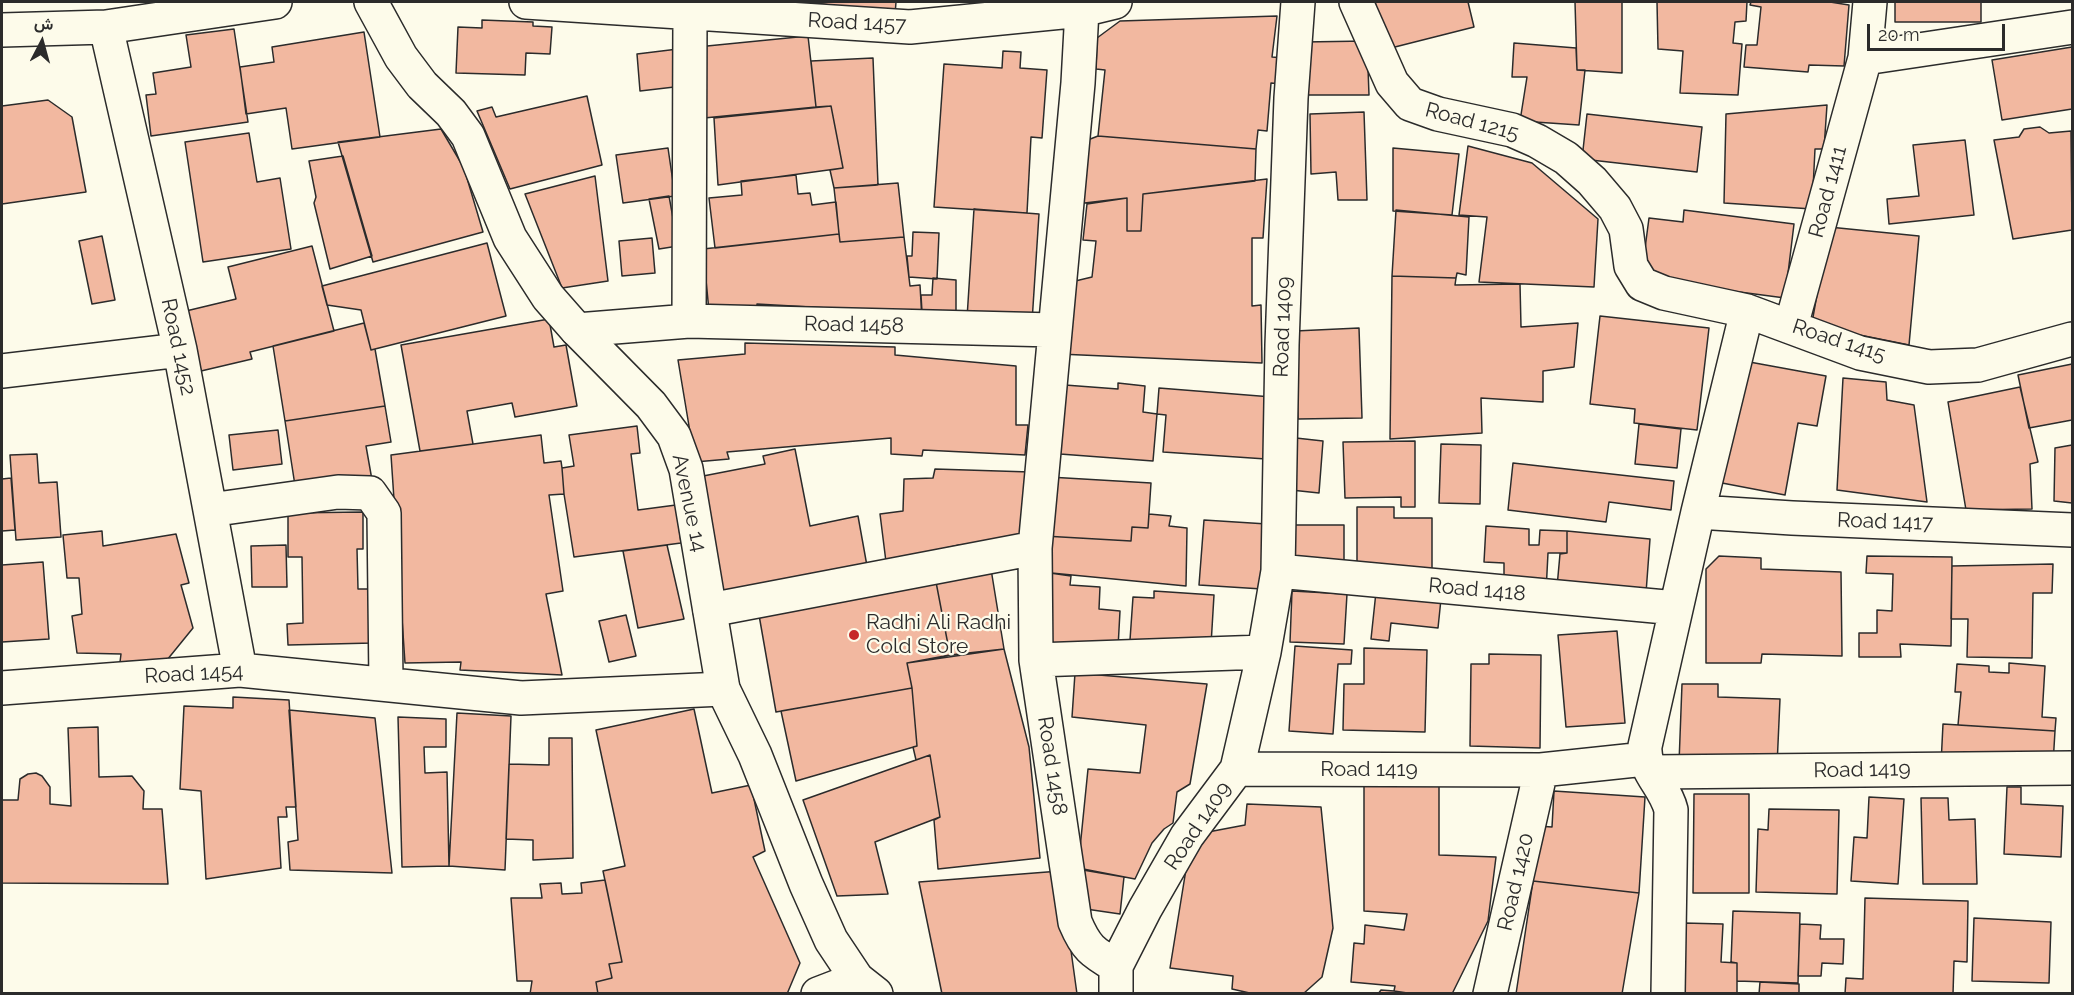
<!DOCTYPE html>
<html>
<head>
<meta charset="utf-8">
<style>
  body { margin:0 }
  #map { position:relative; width:2074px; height:995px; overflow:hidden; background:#fdfbea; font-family:Raleway,Vazirmatn,sans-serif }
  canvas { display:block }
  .frame { position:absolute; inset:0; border:3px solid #2b2b2b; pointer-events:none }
  .north { position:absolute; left:12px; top:12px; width:60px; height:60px; -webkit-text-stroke:4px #fdfbea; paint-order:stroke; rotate:6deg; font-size:16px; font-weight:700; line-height:24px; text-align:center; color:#2b2b2b }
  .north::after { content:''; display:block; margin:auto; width:21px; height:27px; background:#2b2b2b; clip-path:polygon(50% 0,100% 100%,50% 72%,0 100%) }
  .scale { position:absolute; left:1867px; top:24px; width:138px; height:27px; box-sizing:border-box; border:3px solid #2b2b2b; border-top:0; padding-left:8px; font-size:18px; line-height:21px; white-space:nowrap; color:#2b2b2b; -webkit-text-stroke:4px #fdfbea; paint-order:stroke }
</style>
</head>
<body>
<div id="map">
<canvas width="2074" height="995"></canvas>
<div class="frame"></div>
<div class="north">ش</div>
<div class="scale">20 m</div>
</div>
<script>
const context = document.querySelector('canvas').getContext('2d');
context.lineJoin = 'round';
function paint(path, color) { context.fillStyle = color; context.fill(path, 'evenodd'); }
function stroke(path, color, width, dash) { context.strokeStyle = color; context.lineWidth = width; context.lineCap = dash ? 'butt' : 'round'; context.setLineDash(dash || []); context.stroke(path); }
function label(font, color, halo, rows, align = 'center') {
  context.font = font + ' Raleway,sans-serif'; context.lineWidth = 4.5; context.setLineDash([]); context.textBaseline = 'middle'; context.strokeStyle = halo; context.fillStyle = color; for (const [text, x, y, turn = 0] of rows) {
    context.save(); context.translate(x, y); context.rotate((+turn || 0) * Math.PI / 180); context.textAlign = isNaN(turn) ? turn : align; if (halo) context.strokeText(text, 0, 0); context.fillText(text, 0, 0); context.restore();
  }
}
const building = new Path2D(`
  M810,2H896L895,15Z
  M1375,2H1468L1474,27L1387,49Z
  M1575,2H1622V73L1577,70Z
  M1657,2H1747L1746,21L1735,22L1733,43L1742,44L1738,95L1680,93L1683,51L1658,49Z
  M1751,2H1830L1849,5L1844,66L1809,65L1808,72L1744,67L1746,45H1757L1761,7L1750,5Z
  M1895,2H1981V22H1895Z
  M1277,16L1272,57L1284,58L1281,84L1271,83L1267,131L1258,130L1256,149L1098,136L1105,70L1096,69L1097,38L1120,21Z
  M482,20L533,22V26L552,27L550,54L526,53L525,75L456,73L458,27L482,28Z
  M234,29L248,122L151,136L146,95L156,94L153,73L191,67L186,35Z
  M364,32L380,137L292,149L286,108L246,114L240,67L274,62L272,47Z
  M808,36L816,107L704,118L697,47Z
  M1367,41L1369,95H1303V42Z
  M1514,43L1576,48L1577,70H1585L1579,125L1520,121L1527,77H1512Z
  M2072,47V109L2002,120L1992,60Z
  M678,49L683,86L640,91L637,54Z
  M1003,51L1021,52L1020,68L1047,70L1042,138L1031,137L1027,213L934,207L944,64L1002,68Z
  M873,58L878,185L834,188L830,170L843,168L831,106L816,107L811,61Z
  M587,96L602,165L510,189L477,111L492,107L496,117Z
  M48,100L72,117L86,192L2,204V106Z
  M1827,105L1824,149H1815L1812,209L1724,203L1726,114Z
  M831,106L843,168L718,185L714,118Z
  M1364,112L1367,200H1338L1336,172L1311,174L1310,114Z
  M1587,114L1702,127L1697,172L1582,159Z
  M2040,127L2049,133L2071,131L2072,230L2013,239L1994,140L2019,137L2024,129Z
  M441,129L464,168L483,232L373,262L338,142Z
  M249,133L257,182L280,178L291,249L203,262L185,142Z
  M1098,136L1256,149L1255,181L1143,194L1141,231H1127V198L1076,204L1080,143Z
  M1965,140L1974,215L1889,224L1887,199L1919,196L1913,145Z
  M1468,146L1532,163L1598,219L1594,287L1479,282L1487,217L1459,215Z
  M668,148L675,196L623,203L616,155Z
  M1393,148L1459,154L1452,215L1393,211Z
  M343,156L372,256L330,269L314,203L316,197L309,161Z
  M796,175L798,194L810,193L812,205L836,202L839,234L715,248L709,198L742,195L741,181Z
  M595,176L608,281L562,288L525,194Z
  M1267,179L1263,238H1252V306L1261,305L1262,363L1059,354L1067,283L1092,277L1096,241L1083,240L1087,204L1127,198V231H1141L1143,194Z
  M898,183L904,237L840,242L834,188Z
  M669,196L678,246L659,249L649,199Z
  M974,209L1039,214L1032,322L967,318Z
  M1396,210L1469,217L1466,275L1457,273L1456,278L1392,276Z
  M1684,210L1794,224L1785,298L1641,279L1649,218L1683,222Z
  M1829,227L1919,236L1909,345L1820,327L1813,317Z
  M913,232L939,233L937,279L909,277L907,256H912Z
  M839,234L840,242L904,237L910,286L920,285L922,320L881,311L757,304V312L709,311L703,249Z
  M102,236L115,300L92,304L79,241Z
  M652,238L655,273L622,276L619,241Z
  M487,243L506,316L371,350L361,310L327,305L322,286Z
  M312,246L334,331L250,352L252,359L201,371L186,311L236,299L228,267Z
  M1392,276L1456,278L1455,285L1520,284L1521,327L1578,323L1574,367L1543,371V402L1481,398L1482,433L1390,439Z
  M933,278L956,280V315L922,312L921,295H932Z
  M1600,316L1709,328L1697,430L1634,423L1635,409L1590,404Z
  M549,319L554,347L566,345L577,406L515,417L512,403L467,411L473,444L420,451L401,345Z
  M364,323L371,350L375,349L385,406L285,421L273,346Z
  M1359,328L1362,418L1298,419L1295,331Z
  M745,343L895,347V355L1016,366V425H1028L1025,455L923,450L922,456L891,454V438L727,452L729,459L695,462L678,360L745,354Z
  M1744,361L1826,376L1817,426L1798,423L1785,495L1722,483Z
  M2072,364V420L2029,428L2018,375Z
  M1843,378L1886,382L1887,400L1914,405L1927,502L1837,490Z
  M1118,383L1145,386L1143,412L1157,414L1153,461L1060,454L1065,385L1118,389Z
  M2020,387L2038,462L2030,464L2032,509L1966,510L1948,402Z
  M1159,388L1272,397L1266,459L1163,452L1166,415L1157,414Z
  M385,406L391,442L366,446L372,480L296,492L285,421Z
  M1639,424L1681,429L1677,468L1635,464Z
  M637,426L640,453L631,454L638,510L676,505L681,543L574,557L564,494L562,468L574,466L569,435Z
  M278,430L282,464L233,470L229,435Z
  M541,435L544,463L561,461L562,468L564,494L549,495L563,591L546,594L562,675L460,670L461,662L405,663L391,455Z
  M1296,438L1323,441L1319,493L1291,490Z
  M1415,441V507H1401V497L1345,498L1343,442Z
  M1441,444L1481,445L1480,504L1439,503Z
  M2072,445V503L2054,501L2055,448Z
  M795,449L810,526L858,516L867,566L721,594L698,477L765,464L763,456Z
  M37,454L39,483L57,482L61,537L16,540L10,455Z
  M1513,463L1674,481L1671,510L1609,502L1606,522L1508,510Z
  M935,469L1030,472L1020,540L959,545L886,562L880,514L903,511L904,479L933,478Z
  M1049,477L1151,483L1148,528L1132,527L1131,541L1044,536Z
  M11,478L15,530L2,531V479Z
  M1357,507H1394V518H1432V572H1357Z
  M363,512V549H357L358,589H372L373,643L288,645L287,624L303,623L302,557H288V513Z
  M1149,514L1171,516L1169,526L1187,528L1186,586L1041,572L1044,536L1131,541L1132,527L1148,528Z
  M1204,520L1267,524L1262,589L1199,585Z
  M1293,525H1344V572H1293Z
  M1486,526L1529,529V545H1539L1540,530L1567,531V553H1548L1546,592L1504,575V563L1484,562Z
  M102,531L103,546L176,534L189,583L181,585L193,628L167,660L120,662L121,654L77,653L72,616L82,614L79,578H67L63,535Z
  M1567,531L1650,539L1646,593L1557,587L1560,554L1567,553Z
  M286,545L287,587H252L251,546Z
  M667,545L684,619L638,628L623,551Z
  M1719,556L1761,558V569L1841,572L1842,656L1762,654L1761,663H1706V569Z
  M1867,556L1952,557L1951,646L1900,644L1901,657H1859V633H1877V610L1892,611L1893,574L1866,573Z
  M43,562L49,639L2,642V565Z
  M2053,564L2052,593H2033L2032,658L1967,657L1968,619H1951L1952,566Z
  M991,569L1004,649L950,655L936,582Z
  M1050,573L1071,576L1070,585L1100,587L1099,609L1120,611L1118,648L1044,644Z
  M936,582L950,655L907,663L912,688L776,712L759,615Z
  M1154,591L1214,595L1211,645L1130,640L1133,597L1154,598Z
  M1292,591L1347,594L1344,644L1290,642Z
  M1376,592L1441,599L1438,628L1391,623L1389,641L1371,639Z
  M626,615L636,656L609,662L599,621Z
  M1617,631L1625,723L1566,727L1558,635Z
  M1295,646L1352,650L1351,664H1338L1333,734L1289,731Z
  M1364,648L1427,650L1425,732L1343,730L1344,684H1364Z
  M1004,649L1029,747L1040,858L938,869L934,820L940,817L930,755L916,760L913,747L917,746L912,688L907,663Z
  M1489,654L1541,655L1540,748L1470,746L1471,664H1489Z
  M2009,663L2045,666L2042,717L2056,718L2055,731L1958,725L1961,692H1955L1957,664L1989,666V672L2009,673Z
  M1075,673L1207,684L1190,784L1177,792L1173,823L1164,829L1152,843L1135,879L1078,868L1088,769L1140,773L1146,725L1072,717Z
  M1682,684H1718V697L1780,699L1777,766L1679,763Z
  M912,688L917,746L796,781L781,711Z
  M233,697L289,700L296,807H286L287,817H278L281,868L206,879L201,791L180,789L184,706L233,708Z
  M694,709L712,793L751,785L765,851L753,857L800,963L787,994H598L596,982L612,978L609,964L622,962L603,871L625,866L596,730Z
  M289,710L375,718L392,873L290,870L288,842L298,840Z
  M457,713L511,716L505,870L449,866Z
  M398,717L446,719V747H424L425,773L447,772L449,866L402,867Z
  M1943,724L2055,731L2053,764H1941Z
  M98,727L99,777L132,776L144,791L143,809H162L168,884L2,883V800H18L20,779L28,774L36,773L42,776L50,787V804L71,806L68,728Z
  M549,738H572L573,858L533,860V840L506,839L509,764L549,765Z
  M930,755L940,817L875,842L888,894L837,896L803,800Z
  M1364,786H1439V855L1496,857L1488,921L1452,994H1414L1394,991L1395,986L1351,982L1354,943L1364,944L1365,925L1404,930L1407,914L1364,911Z
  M2007,787H2021V804L2063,806L2061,857L2004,854Z
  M1554,791L1645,797L1639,893L1533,881L1538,826L1552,827Z
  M1694,794H1749V893H1693Z
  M1869,797L1904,799L1898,884L1851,881L1854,837L1867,838Z
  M1921,798H1948L1949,820L1975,819L1977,884H1923Z
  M1247,804L1321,807L1333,928L1322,977L1303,994H1254L1232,989L1233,976L1170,968L1189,851L1208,832L1245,825Z
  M1769,809L1839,810L1837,894L1756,892L1758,829L1768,830Z
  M1083,870L1124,877L1120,914L1079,908Z
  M1060,871L1077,994H942L919,882Z
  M605,880L622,962L609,964L612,978L596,982L598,994H530L532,981H517L511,898H542L540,884L561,883L562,894L582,893L581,883Z
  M1533,881L1639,893L1622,994H1516Z
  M1865,898L1968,901L1967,962L1954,961L1953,994H1845L1846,978L1863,979Z
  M1733,911L1800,913L1798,983L1737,981V963L1731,962Z
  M1974,918L2051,922L2049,983L1972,981Z
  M1684,923L1723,924L1721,962L1737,963V994H1682Z
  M1800,924L1821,925L1820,939H1844L1843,964L1822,963L1821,976H1798Z
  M1760,982L1799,984V994H1759Z
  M1381,990L1394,991L1414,994H1378Z`);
const minor = new Path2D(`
  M526,2L910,27L1082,10L1115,2
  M1356,2L1392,83L1410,104L1438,114L1512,130L1537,141L1566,158L1592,181L1615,208L1626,229L1631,266L1642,284L1664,293L1747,311L1860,353L1929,367L1978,365L2072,339
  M1082,10L1078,83L1035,548L1036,660L1075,922C1086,948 1092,952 1116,966
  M106,27L180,350L240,670
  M2,30L106,27L275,2
  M1865,58L2072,27
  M689,321L690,13
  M1791,326L1865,58L1870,2
  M577,330L689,321L1054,330
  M2,371L180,350
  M210,510L338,492L370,493L384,513L386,683
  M1698,512L1792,518L2072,530
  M1278,571L1676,608
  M710,610L1035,548
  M1036,660L1264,652
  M2,688L240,670L521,698L723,689
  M1237,769L1541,770L1645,759
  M1652,772L2072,768
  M818,994L857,979
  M1116,994V966L1145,909L1187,836L1237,769L1264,652L1278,571L1282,345L1291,98L1298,2
  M1490,994L1541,770
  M1668,994L1671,810C1665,785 1643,772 1645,746L1698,512L1747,311`);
const tertiary = new Path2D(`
  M371,2L401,57L422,85L451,113L468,136L510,238L548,297L577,330L651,405L674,436L686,469L723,689L755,755L806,884L831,940L857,979L876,994`);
const markers = [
  [854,635,6,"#c62828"]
];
const streetNames = [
  ["Road 1457",857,23,3],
  ["Road 1215",1472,122,15],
  ["Road 1411",1828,192,-75],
  ["Road 1458",854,325,1],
  ["Road 1409",1283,327,-88],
  ["Road 1415",1839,341,18],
  ["Road 1452",178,347,78],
  ["Avenue 14",689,503,78],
  ["Road 1417",1885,522,2],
  ["Road 1418",1477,590,5],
  ["Road 1454",194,674,-3],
  ["Road 1458",1052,766,81],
  ["Road 1419",1369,770],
  ["Road 1419",1862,770,-1],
  ["Road 1409",1198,826,-56],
  ["Road 1420",1516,882,-77]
];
const poiNames = [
  ["Radhi Ali Radhi",866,623],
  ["Cold Store",866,647]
];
paint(building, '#f2b8a0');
stroke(building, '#2b2b2b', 1.5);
stroke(minor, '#2b2b2b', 36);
stroke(tertiary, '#2b2b2b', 36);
stroke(minor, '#fdfbea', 33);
stroke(tertiary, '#fdfbea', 33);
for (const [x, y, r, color] of markers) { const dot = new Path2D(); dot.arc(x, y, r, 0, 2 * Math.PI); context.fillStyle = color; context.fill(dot); stroke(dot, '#fdfbea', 2); }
label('21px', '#2b2b2b', '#fdfbea', streetNames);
label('21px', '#2b2b2b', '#fdfbea', poiNames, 'left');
</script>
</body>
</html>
